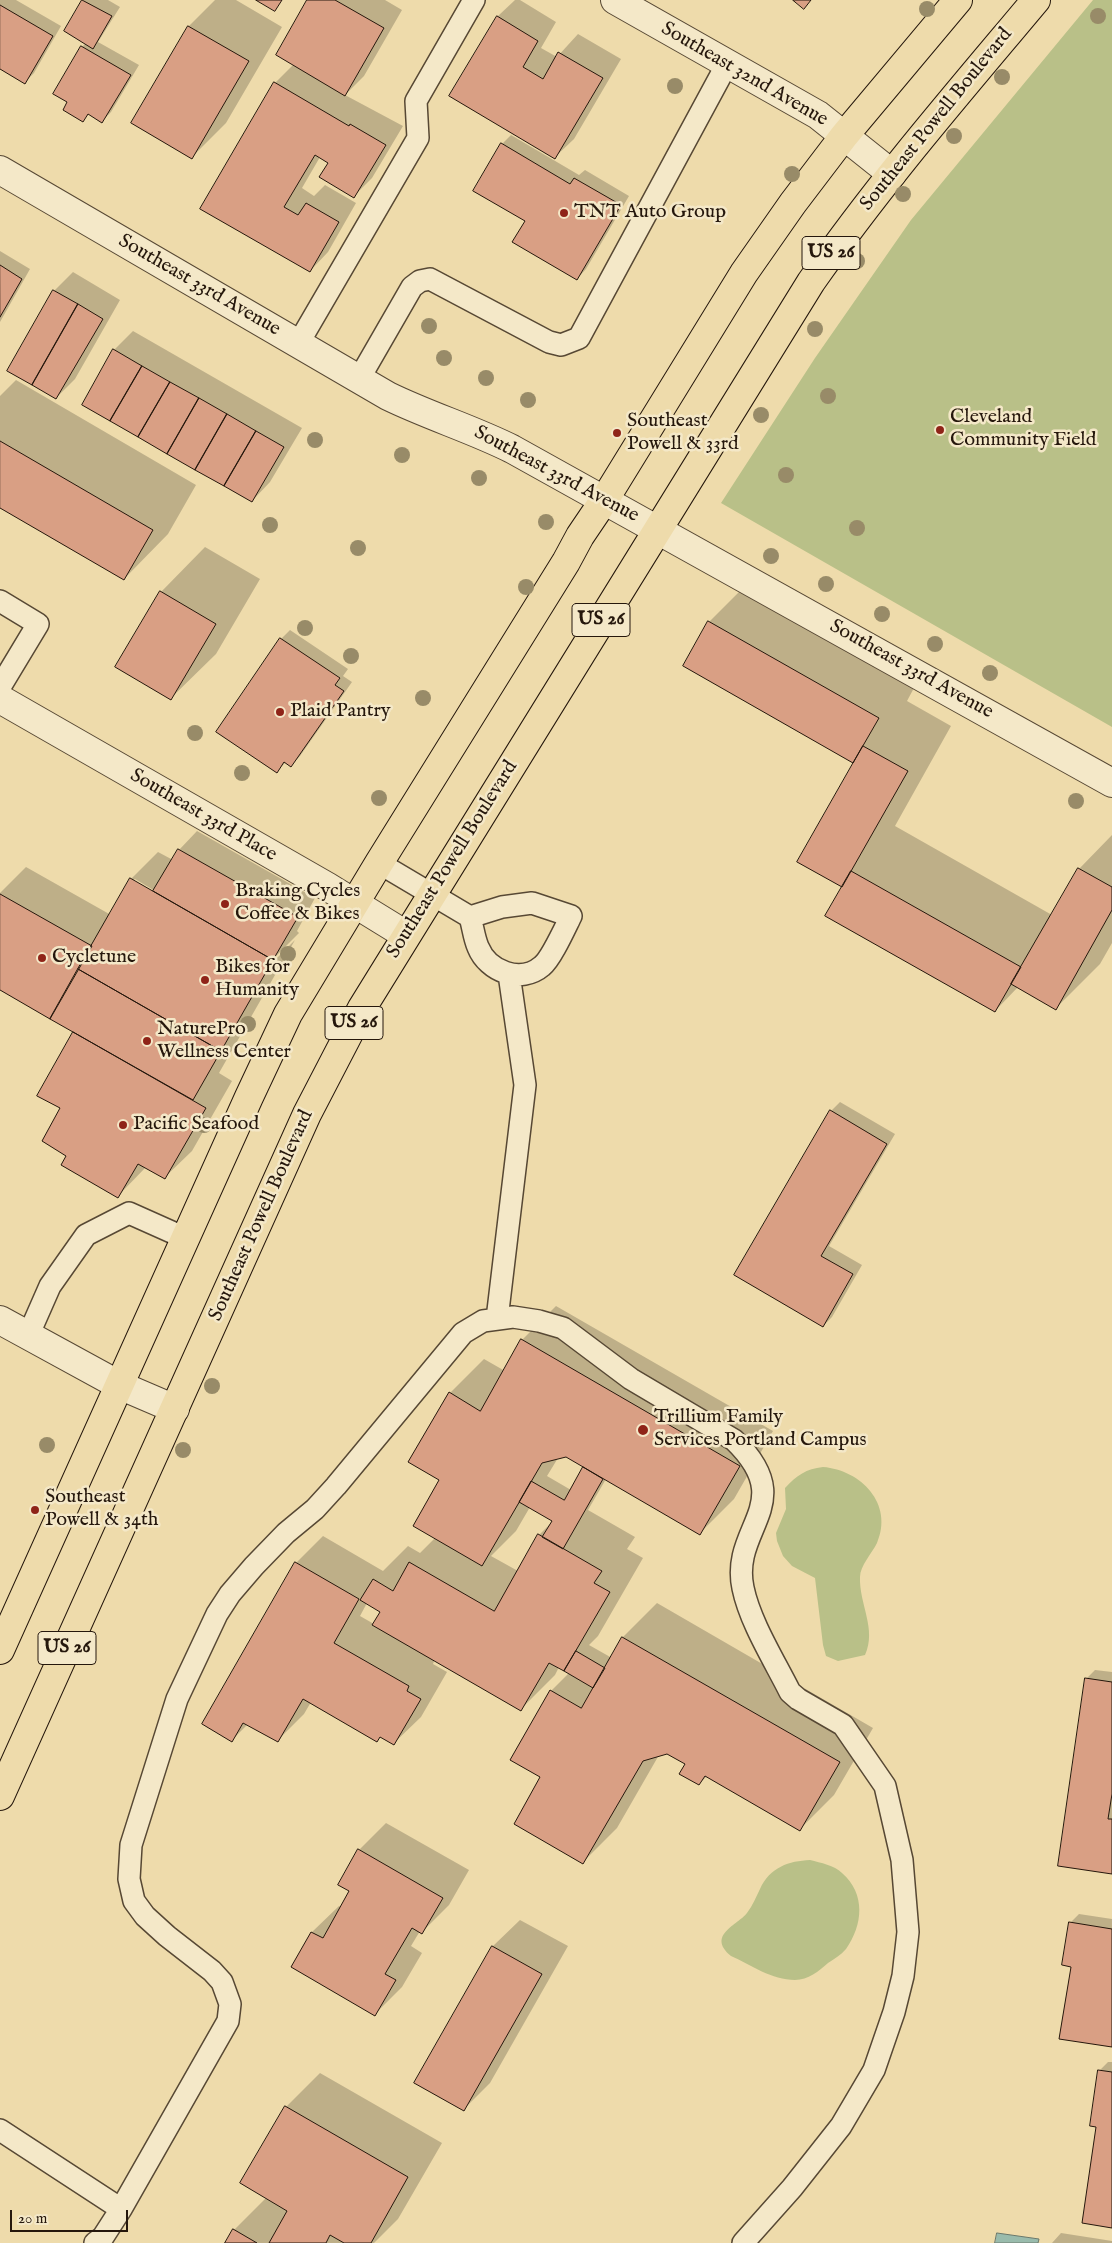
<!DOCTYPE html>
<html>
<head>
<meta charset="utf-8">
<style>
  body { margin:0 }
  #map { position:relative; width:1112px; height:2243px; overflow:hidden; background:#eedbab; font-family:"IM FELL English",serif }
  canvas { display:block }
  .scale { position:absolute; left:10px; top:2210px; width:118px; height:22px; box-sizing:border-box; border:2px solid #25170c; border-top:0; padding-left:6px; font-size:15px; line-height:18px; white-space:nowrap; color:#25170c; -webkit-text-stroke:4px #f4e8c8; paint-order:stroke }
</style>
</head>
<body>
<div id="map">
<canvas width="1112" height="2243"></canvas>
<div class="scale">20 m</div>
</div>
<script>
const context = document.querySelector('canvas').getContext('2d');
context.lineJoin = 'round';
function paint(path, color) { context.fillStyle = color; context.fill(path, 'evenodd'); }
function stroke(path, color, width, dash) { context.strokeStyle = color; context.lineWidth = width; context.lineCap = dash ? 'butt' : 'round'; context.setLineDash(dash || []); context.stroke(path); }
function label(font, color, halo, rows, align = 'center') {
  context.font = font + ' "IM FELL English",serif'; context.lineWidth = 5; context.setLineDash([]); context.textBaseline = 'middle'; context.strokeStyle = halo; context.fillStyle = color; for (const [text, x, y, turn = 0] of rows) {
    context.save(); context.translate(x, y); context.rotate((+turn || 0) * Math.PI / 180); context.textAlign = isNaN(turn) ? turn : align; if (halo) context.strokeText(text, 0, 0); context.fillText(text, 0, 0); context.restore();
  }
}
const green = new Path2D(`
  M1093,0H1112V727L721,503L815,358L911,220Z
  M823,1467C861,1470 894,1504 877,1543C872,1553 860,1566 860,1577C859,1604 877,1629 865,1655L838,1661L826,1656L823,1645L815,1578L792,1566L783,1556L777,1541L776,1533L786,1509L785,1488C797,1475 806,1469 823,1467Z
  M810,1860C821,1863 834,1865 842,1873C866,1894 863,1925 846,1949C841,1955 834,1959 828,1963C819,1971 808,1980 795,1980C772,1980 751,1965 731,1956C706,1935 738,1925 747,1913C753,1905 756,1897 760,1889C770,1867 789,1861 810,1860Z`);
const water = new Path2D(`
  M997,2233L1039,2239L1038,2243H995Z`);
const shadow = new Path2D(`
  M0,0H16L61,26L34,73L25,82L0,68Z
  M84,0H108L120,7L98,42L139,65L111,112L102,121L89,114L83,120L69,102L82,47L86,43L66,31Z
  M215,0H236L282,27L226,123L192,157L133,123L189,26Z
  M309,0H385L402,10L364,76L345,95L403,126L372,178L354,196L330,162L320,157L302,188L314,196L325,185L356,203L328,252L310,271L202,208L275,83L294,64Z
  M515,0H520L556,22L541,48L557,57L578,34L621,59L574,139L555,157L451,96L498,16Z
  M511,135L579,175L585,170L629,196L586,269L577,279L527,221L502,144Z
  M0,251L30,269L0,322Z
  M73,272L120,300L75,379L56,398L54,291Z
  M133,331L302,428L270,482L252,501L114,350Z
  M16,380L196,485L168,534L124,579L0,507V396Z
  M205,547L260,579L216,654L171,698L161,592Z
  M754,577L922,673L907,701L951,726L895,826L1052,915L1079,869L1112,835V943L1100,964L1056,1008L1018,987L995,1011L844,887L855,763L684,666L709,622Z
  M290,630L348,669L343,676L352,682L300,756L291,766L286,762L276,772L218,732L281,639Z
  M197,831L315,898L297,931L299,933L272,960V963L295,940L219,1073L232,1081L192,1151L165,1177L146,1167L118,1196L68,1155L61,1108L75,1031L0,988V893L26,867L111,915L131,879L158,852L173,860L179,850ZM135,879L155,891V894L133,881Z
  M840,1102L895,1134L829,1246L862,1265L832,1317L823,1326L736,1275L831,1111Z
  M556,1306L773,1431L734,1499L700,1533L606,1479L588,1510L635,1537L627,1549L643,1558L598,1636L589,1645L612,1658L623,1637L657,1603L873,1728L834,1795L800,1829L707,1776L699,1784L687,1764L667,1753L659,1755L617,1828L583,1862L542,1777L551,1691L569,1673L559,1667L555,1675L521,1709L435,1659L433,1664L447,1672L421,1717L394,1743L381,1736L377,1740L311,1702L304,1714L277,1741L248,1724L232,1740L296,1563L323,1536L383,1571L408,1546L420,1553L435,1538L450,1393L484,1359L505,1371L522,1340ZM566,1456L585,1467L571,1490L547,1476L558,1458ZM530,1507L554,1520L539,1535L518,1571L491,1556L516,1531ZM367,1603L382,1611L374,1624L360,1616Z
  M1095,1670L1112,1672V1873L1086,1679Z
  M386,1823L469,1870L449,1905L422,1932L420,1931L411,1946L422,1953L402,1987L375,2014L292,1967L312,1932L339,1906L342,1907L351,1891L359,1850Z
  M1079,1914L1112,1919V2046L1070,1923Z
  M520,1920L568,1946L490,2083L463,2110L416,2082L493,1946Z
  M1108,2062H1112V2226L1097,2126L1099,2071Z
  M320,2073L442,2143L398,2219L374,2243H227L234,2230L267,2197L286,2107Z
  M1061,2233L1112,2241V2243H1052Z`);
const building = new Path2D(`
  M82,0L112,16L93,49L64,31Z
  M256,0H282L275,11Z
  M307,0H335L384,28L345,96L276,55Z
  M793,0H811L804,9Z
  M0,5L53,36L25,84L0,69Z
  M497,16L538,41L523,67L543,79L558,52L603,78L555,159L449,96Z
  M188,26L249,61L192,159L131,123Z
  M81,46L131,75L102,123L88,114L83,122L63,110L67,102L53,94Z
  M274,82L349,126L350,124L386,145L354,198L319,177L328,163L315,155L284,207L298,215L306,203L339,222L310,272L200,209Z
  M501,143L570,184L574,178L621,205L577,280L512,242L525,221L473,191Z
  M0,265L22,279L0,317Z
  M53,290L78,304L32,385L7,371Z
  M78,304L103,319L56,399L32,385Z
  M113,349L142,366L110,421L82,405Z
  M142,366L170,382L138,437L110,421Z
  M170,382L199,398L167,454L138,437Z
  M199,398L227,414L195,470L167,454Z
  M227,414L256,431L224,486L195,470Z
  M256,431L284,447L252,502L224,486Z
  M0,441L153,530L124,580L0,508Z
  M160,591L216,624L171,700L115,667Z
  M708,621L879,718L853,763L683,666Z
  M280,638L340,678L335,685L344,691L291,767L284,762L277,773L216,732Z
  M863,746L908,771L842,887L797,862Z
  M178,849L298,917L273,960L153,891Z
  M1078,868L1112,887V910L1056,1010L1011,984Z
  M851,871L1021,967L995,1012L825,916Z
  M130,878L273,960L221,1051L78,969Z
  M0,894L92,946L50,1019L0,990Z
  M78,969L221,1051L193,1100L50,1019Z
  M73,1032L206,1108L165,1179L138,1164L118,1198L61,1165L66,1156L42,1141L60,1108L37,1096Z
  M830,1110L887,1144L821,1256L853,1274L823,1327L734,1275Z
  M521,1339L740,1466L700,1535L566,1457L542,1463L482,1566L413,1526L439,1480L408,1462L449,1392L480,1411Z
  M583,1467L603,1479L563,1549L542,1537L552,1521L519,1502L531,1481L564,1500Z
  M538,1534L602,1571L594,1583L610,1592L564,1671L549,1663L521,1711L372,1625L380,1612L360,1600L373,1579L393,1591L409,1562L494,1611Z
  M295,1562L359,1599L334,1643L409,1686L407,1691L421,1699L394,1745L380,1737L377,1742L303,1699L278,1742L243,1723L232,1742L202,1724Z
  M622,1637L840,1762L800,1831L705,1776L699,1785L679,1774L685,1764L667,1754L643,1761L583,1864L514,1824L540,1777L510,1760L550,1690L581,1708Z
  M576,1651L605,1668L593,1688L564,1671Z
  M1085,1678L1112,1682V1794L1108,1819H1112V1874L1058,1866Z
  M358,1849L443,1898L422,1934L412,1928L385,1974L396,1980L375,2016L291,1967L311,1932L323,1938L349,1891L338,1885Z
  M1069,1922L1112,1929V2047L1059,2039L1071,1967L1062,1965Z
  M492,1946L542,1974L464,2111L414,2083Z
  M1098,2070L1112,2072V2228L1082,2223L1096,2127L1090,2126Z
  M285,2106L408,2177L371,2243H344L330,2235L326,2243H269L287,2211L240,2183Z
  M233,2229L257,2243H225Z`);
const service = new Path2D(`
  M298,344L418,138L416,101L474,0
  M359,379L412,287L420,281L430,279L549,342L561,345L579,338L727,64
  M0,601L38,624L0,687
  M379,863L470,917C473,927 474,938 478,947C488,972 521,984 542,966C551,959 565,928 571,916L532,903L502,907L470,917
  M497,1319L525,1085L509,974
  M28,1336L50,1286L86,1235L129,1213L185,1238
  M0,2130L121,2209
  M95,2243L103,2237L121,2209L228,2021L230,2004L222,1982L212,1971L167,1936L145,1916L134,1901L129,1879L131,1845L177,1699L217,1614L230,1594L254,1566L286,1533L315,1509L336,1486L463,1333L483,1321L513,1317L539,1321L563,1328L631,1379L734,1440C800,1504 730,1527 743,1588C750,1622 774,1660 790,1692L798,1699L843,1725L885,1786L902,1860L908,1932L903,1976L894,2012L874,2070L841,2126L792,2188L743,2243`);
const minor = new Path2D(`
  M615,0L818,115L892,174
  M0,170L388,396C429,416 472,429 512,449L1112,783
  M0,699L328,887L406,935
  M0,1320L119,1385L175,1409`);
const primary = new Path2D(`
  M0,1650L249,1097L288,1014L379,863L566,562L580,536L605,499L744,273L793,203L844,136L958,0
  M0,1796L307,1114L362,1008L811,282C880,183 959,92 1036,0`);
const trees = [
  [927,9],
  [1098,16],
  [1002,77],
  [675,86],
  [954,136],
  [792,174],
  [903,194],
  [857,261],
  [429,326],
  [815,329],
  [444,358],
  [486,378],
  [828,396],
  [528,400],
  [761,415],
  [315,440],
  [402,455],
  [786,475],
  [479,478],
  [546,522],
  [270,525],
  [857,528],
  [358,548],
  [771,556],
  [826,584],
  [526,587],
  [882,614],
  [305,628],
  [935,644],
  [351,656],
  [990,673],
  [423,698],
  [195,733],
  [242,773],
  [379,798],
  [1076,801],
  [288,954],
  [248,1024],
  [204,1125],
  [212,1386],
  [47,1445],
  [183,1450]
];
const markers = [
  [564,213,5,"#8f2418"],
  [940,430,5,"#8f2418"],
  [617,433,5,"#8f2418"],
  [280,712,5,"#8f2418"],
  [225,904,5,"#8f2418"],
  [42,958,5,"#8f2418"],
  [205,980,5,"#8f2418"],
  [147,1041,5,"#8f2418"],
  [123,1125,5,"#8f2418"],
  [643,1430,6,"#8f2418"],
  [35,1510,5,"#8f2418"]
];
const shields = [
  [831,253,58],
  [601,620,58],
  [354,1023,58],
  [67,1648,58]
];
const shieldNames = [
  ["US 26",831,253],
  ["US 26",601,620],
  ["US 26",354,1023],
  ["US 26",67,1648]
];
const streetNames = [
  ["Southeast 32nd Avenue",744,75,30],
  ["Southeast Powell Boulevard",937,120,-51],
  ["Southeast 33rd Avenue",199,286,30],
  ["Southeast 33rd Avenue",556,475,28],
  ["Southeast 33rd Avenue",911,670,29],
  ["Southeast 33rd Place",203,816,30],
  ["Southeast Powell Boulevard",453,860,-58],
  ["Southeast Powell Boulevard",262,1216,-66]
];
const poiNames = [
  ["TNT Auto Group",574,213],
  ["Cleveland",950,418],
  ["Community Field",950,441],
  ["Southeast",627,422],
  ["Powell & 33rd",627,445],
  ["Plaid Pantry",290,712],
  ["Braking Cycles",235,892],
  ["Coffee & Bikes",235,915],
  ["Cycletune",52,958],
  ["Bikes for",215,968],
  ["Humanity",215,991],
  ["NaturePro",157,1030],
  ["Wellness Center",157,1053],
  ["Pacific Seafood",133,1125],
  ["Trillium Family",654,1418],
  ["Services Portland Campus",654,1441],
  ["Southeast",45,1498],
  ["Powell & 34th",45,1521]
];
paint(green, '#b9c088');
paint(water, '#99bbac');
stroke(water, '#6b796c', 1);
paint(shadow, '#0003');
paint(building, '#d99f84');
stroke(building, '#25170c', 1);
stroke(service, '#574834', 24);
stroke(minor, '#574834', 30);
stroke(primary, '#25170c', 30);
stroke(service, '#f4e8c8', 21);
stroke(minor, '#f4e8c8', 28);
stroke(primary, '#eedbab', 28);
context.fillStyle = '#988b68';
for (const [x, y] of trees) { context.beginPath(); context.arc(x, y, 8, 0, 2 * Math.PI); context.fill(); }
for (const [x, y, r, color] of markers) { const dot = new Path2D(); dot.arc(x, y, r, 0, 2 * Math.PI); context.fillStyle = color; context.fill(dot); stroke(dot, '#f4e8c8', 2); }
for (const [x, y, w] of shields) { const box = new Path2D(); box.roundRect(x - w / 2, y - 16.5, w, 33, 4); context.fillStyle = '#f4e8c8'; context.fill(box); stroke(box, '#25170c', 1); }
label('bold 19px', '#25170c', null, shieldNames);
label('20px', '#25170c', '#f4e8c8', streetNames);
label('20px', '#25170c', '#f4e8c8', poiNames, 'left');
</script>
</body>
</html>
